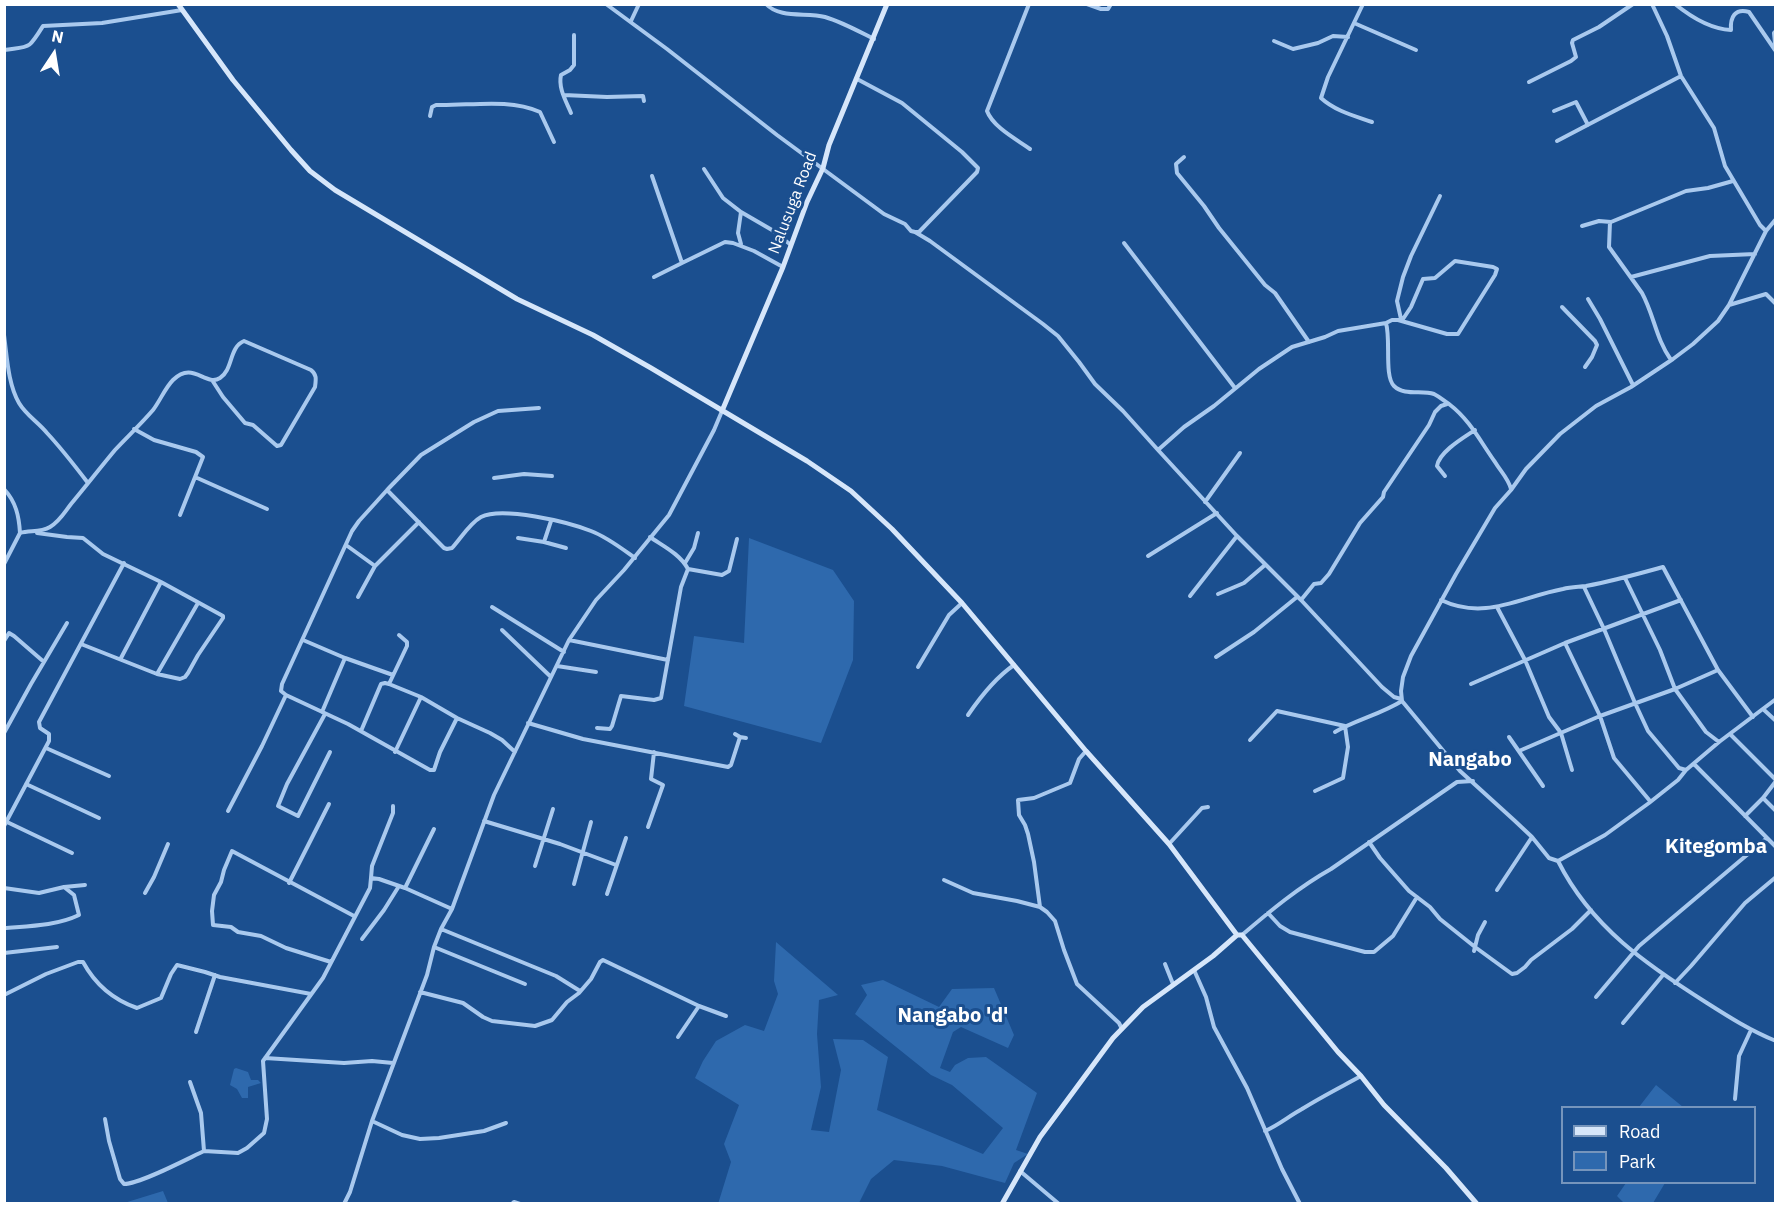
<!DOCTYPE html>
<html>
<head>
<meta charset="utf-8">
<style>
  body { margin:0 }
  #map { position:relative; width:1780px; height:1208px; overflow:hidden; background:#1b4f8f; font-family:"IBM Plex Sans",sans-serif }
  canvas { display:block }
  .frame { position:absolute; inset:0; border:6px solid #fff; pointer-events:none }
  .legend { position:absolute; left:1561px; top:1106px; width:195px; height:78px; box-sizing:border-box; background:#1b4f8f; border:2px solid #7695bc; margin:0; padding:8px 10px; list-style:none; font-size:18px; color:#fff }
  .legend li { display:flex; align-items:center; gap:12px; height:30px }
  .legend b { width:30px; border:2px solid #7695bc }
  .north { position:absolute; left:24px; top:24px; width:60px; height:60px; -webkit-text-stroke:4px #1b4f8f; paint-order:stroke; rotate:12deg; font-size:16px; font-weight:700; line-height:24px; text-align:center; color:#fff }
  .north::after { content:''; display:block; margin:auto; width:21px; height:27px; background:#fff; clip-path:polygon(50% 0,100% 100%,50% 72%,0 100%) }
</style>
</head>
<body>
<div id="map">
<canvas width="1780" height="1208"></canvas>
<div class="frame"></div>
<ul class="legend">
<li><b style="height:8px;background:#d6e6fa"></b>Road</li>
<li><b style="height:16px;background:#2e69ad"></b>Park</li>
</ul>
<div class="north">N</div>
</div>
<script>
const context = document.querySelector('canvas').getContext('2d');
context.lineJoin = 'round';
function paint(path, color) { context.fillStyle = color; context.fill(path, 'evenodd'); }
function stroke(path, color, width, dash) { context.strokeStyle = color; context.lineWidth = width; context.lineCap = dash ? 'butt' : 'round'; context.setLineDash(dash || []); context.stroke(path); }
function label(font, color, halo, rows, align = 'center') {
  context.font = font + ' "IBM Plex Sans",sans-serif'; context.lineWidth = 6; context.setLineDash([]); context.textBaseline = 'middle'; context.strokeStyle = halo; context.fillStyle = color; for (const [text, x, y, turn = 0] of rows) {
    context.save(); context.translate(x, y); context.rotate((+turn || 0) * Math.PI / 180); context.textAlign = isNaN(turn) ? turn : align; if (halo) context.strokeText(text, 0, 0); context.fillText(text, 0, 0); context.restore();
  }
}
const green = new Path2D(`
  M749,538L833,570L854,601L853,660L821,743L684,706L694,636L744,643Z
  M776,942L838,995L819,1000L817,1034L821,1087L811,1130L829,1132L841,1070L833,1039L863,1040L888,1057L877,1110L983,1154L1003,1128L952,1085L931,1075L855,1014L867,995L861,985L883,980L939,1007L952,989L994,988L1014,1035L1008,1048L961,1027L953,1032L940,1068L950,1072L955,1065L968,1058L986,1057L1037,1093L1016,1150L1028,1154L1014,1163L1005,1183L942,1166L894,1160L871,1179L859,1203L718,1204L731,1162L724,1144L739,1105L695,1078L703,1061L716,1041L745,1025L764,1031L778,994L774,981Z
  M236,1068L248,1072L251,1080H258L261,1083L248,1087V1098H242L237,1089L230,1085L234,1069Z
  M1656,1085L1683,1107H1639Z
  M1626,1183V1182L1665,1183L1653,1203H1624L1617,1196Z
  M163,1191L168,1203H124Z`);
const street = new Path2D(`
  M606,4L667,49L777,135L884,214L905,224L911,231L915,232H919L977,172L978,168L962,152L902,103L857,79
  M766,4C780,19 806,12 825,17C842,22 858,31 874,39
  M1029,4L987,111C993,127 1016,139 1030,149
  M1087,4L1101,9H1108L1111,4
  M1363,4L1328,77L1321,98C1335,111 1355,116 1372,122
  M1652,4L1667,36L1681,76L1714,128L1725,166L1760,225L1766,231
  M1675,4C1691,17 1710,29 1731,30C1730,17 1735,8 1749,12L1775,50
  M631,21L639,4
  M1354,23L1416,50
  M1776,31L1774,33L1776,53
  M1274,41L1293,49L1318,43L1333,36L1348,37
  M4,50C31,46 28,50 43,26L102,23L182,10
  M1529,82L1571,61L1576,57L1572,43L1573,40L1599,27L1633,4
  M564,95L607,97L643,96L644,101
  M1554,111L1576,102L1588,125
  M571,113C566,101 558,88 561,75L570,70L574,65V35
  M430,116L432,107L436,105C470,106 508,98 540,112L554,142
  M1557,141L1681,76
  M1184,157L1176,164L1177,173L1204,206L1219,228L1265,285L1275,293L1309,342
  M704,169L723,198L741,212L738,233L741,244
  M652,176L682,263L725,242L733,243L754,251L783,267
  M741,212L772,230L791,245
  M1776,219L1766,231L1729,305L1718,321L1693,344L1673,359L1631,387L1596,406L1560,434L1526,469L1511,490L1495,508L1456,574L1411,656L1403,677L1401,691L1402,701L1460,771L1515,821L1532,837L1549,858L1558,861C1591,927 1647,965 1707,1003C1729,1017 1751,1031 1776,1041
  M1610,222L1609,247L1642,293C1654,315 1656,339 1671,360
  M1582,226L1599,221L1611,222L1686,191L1708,188L1733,181
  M915,232L930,241L1043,324L1058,336L1079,362L1095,384L1123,411L1158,450
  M1124,243L1235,388
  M654,277L682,263
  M1631,277L1710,256L1755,254
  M1588,299L1600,319L1633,385
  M1729,305L1766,294L1776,304
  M1562,307L1595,341L1597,345L1592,357L1585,367
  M1401,319L1397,301L1403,277L1411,256L1440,196
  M1386,323L1392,320H1398L1447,334H1458L1495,275L1497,269L1493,267L1455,261L1435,278L1423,279L1411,307L1403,319L1396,320
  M4,335C7,357 8,384 19,403C26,415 38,422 47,433C62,449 75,466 88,483
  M134,429L154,440L196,452L203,457L180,515
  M1445,476L1437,466C1439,452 1463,438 1475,430
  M195,477L267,509
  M494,478L524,474L552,476
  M4,489C16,502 19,516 20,533
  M387,490L444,548L447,549L452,548C461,538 470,523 481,517C502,506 568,522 591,531C607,537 621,548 635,558
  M1205,502L1240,453
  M37,533L67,537L83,538L103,554L161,582L223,616V618L198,655L188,673L185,677L180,679L157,674L81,644
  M650,537C663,546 680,554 688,569L722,575L729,571L737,539
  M518,538L544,542L551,521
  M544,542L566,548
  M346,545L375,566
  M1148,556L1217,513
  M685,563L694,548L698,533
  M4,564L20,533C30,530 40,533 50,527C60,521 64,513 71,504C86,486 100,468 115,450C127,437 141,424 153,410C160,401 165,388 173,380C193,360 205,387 220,378C233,370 229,347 244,341L311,370C317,375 316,379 315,387L281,445L277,446L253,425L245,423L223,397L212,380
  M1625,578L1660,650L1675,689L1706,732L1719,742
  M1584,587L1604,629L1635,703L1648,731L1679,768L1686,770
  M1218,594L1244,583L1265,565
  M1190,596L1237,536
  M358,597L375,566L419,522
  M1301,600L1314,584L1321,583L1329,574L1360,523L1383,497L1384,492L1429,425L1435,412L1441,406L1447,404
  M1441,600C1485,621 1520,597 1563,589C1571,587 1579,587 1586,586C1613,581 1638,574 1663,567L1718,670L1753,717
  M492,607L564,652
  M1497,607L1525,660L1549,717L1561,733L1572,770
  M502,630L551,677
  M303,640L345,658L393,675
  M569,640L668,660
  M4,641L9,633L14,636L44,662
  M1565,643L1600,716L1614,758L1650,801
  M1216,657L1254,632L1297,597
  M121,658L161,582
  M557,666L596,672
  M918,667L949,615L962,603
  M157,674L198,603
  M389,684L421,697L457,718L490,733L502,740L515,752
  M1471,684L1565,643L1681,600
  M286,695L348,724L430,770H434L440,752L457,718
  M1401,699L1394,697L1382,687L1301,600L1237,536L1158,450L1184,427L1214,406L1259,369L1292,347L1325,337L1338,331L1386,323C1391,340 1384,376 1394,386C1404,396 1422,390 1434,394C1440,397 1444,401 1449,404C1470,420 1480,441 1495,462C1501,472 1508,478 1511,489
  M1763,709L1776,721
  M322,712L345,658
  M325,714L287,784L278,806L298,816L330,752
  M968,715C981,696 995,678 1014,665
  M528,723L583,739L728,767L731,765L740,737L735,734
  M597,728L610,729L612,726L621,696L654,700L661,698L681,587L688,569
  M361,731L381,684L385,683L389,684L407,646V642L399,635
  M1335,732C1356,720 1381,714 1402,701
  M4,733L31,684L67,623
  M1730,734L1776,780
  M740,737L746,738
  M1509,737L1543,786
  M1250,740L1277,711L1345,726L1348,747L1343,778L1315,791
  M46,748L109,776
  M1086,751L1079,759L1070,783L1034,798L1018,800L1019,815L1025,825L1028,834L1034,862L1040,907L1047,912L1055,921L1064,950L1077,984L1119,1023L1122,1029
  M1519,751L1600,716L1675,689L1718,670
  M395,752L421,697
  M1694,764L1776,847
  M26,784L99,818
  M1763,798L1776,811
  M228,811L262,746L286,695L281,691L282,684L352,531L359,521L388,489L421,455L474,422L498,411L539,408
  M1745,816L1763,798L1776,781
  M484,821L560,844L616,865
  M7,822L72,853
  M4,826L49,741V734L40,728L39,722L124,563
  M648,827L663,785L651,779L654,752
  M1369,842L1380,858L1409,891L1430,907L1440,919L1475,947L1474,951
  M1169,844L1202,808L1208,807
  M1558,861L1605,835L1649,803L1678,780L1686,770L1719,742L1776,699
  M535,866L553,809
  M371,878L372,866L393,813V806
  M944,880L973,893L1017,901L1040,907
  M289,883L329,804
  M574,884L591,822
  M4,888L39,893L64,887L85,885
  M405,888L434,829
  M1497,890L1532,837
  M145,893L154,877L168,844
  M607,894L626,838
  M1268,913L1280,926L1290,932L1365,952H1374L1393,936L1417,897
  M1485,922L1478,935L1475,947L1512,974L1517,973L1525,967L1531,960L1572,929L1591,910
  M4,928C29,926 56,926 79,915L74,895L64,887
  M441,929L556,976L580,991
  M1242,935C1270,911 1299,887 1331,869L1457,782L1473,781
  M362,939L384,910L399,886
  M434,947L525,984
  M4,953L57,947
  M331,962L286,948L261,936L238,932L231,927L213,925L212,911L214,895L221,882L224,870L232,851L354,916
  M1165,964L1173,984
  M1194,970L1206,997L1214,1027L1247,1088L1282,1169L1300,1204
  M1675,983L1691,966L1745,903L1776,877
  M420,992L463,1003L483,1017L492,1021L535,1026L552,1020L567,1002L579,993L591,979L600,962L603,960L699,1006L726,1016
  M4,995L46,974L78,962H83C95,984 114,1000 137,1008L161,998L171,974L177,965L205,972L220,977L311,994
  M1596,997L1639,946L1767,838
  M1623,1023L1663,975
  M196,1032L215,975
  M678,1037L699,1006
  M265,1058L344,1063L372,1061L393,1063
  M190,1082L201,1113L204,1151L238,1153L247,1148L264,1133L267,1119L263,1061L323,978L370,888L371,878L379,879L405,888L452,909
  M1735,1099L1739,1056L1751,1030
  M105,1119L109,1141L120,1179L124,1184C140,1184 187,1159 204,1151
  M372,1121L402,1135L420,1139L439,1138L484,1131L506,1123
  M1265,1131C1279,1125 1289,1116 1302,1109C1321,1097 1341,1087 1361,1076
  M1020,1171L1059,1204
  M344,1204L350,1192L372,1121L427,975L434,947L441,929L452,909L494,795L569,640L596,600L624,570L669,515L714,430L722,411
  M512,1204L514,1202L520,1204`);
const secondary = new Path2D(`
  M178,4L233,80L291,150L310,171L335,190L517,299L593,335L651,368L807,461L851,491L892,529L962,603L1086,751L1169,844L1237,935H1242L1338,1052L1361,1076L1384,1105L1446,1168L1477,1204
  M722,411L783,267L807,202L823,168L829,145L887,4
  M1002,1204L1040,1137L1113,1038L1143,1007L1213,956L1237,935`);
const streetNames = [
  ["Nalusuga Road",793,203,-69]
];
const quarterNames = [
  ["Nangabo",1470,760],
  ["Kitegomba",1716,847],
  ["Nangabo 'd'",953,1016]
];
paint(green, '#2e69ad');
stroke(street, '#a9c9ee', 4);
stroke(secondary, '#d6e6fa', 5);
label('16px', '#fff', '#1b4f8f', streetNames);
label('bold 20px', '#fff', '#1b4f8f', quarterNames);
</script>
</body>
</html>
